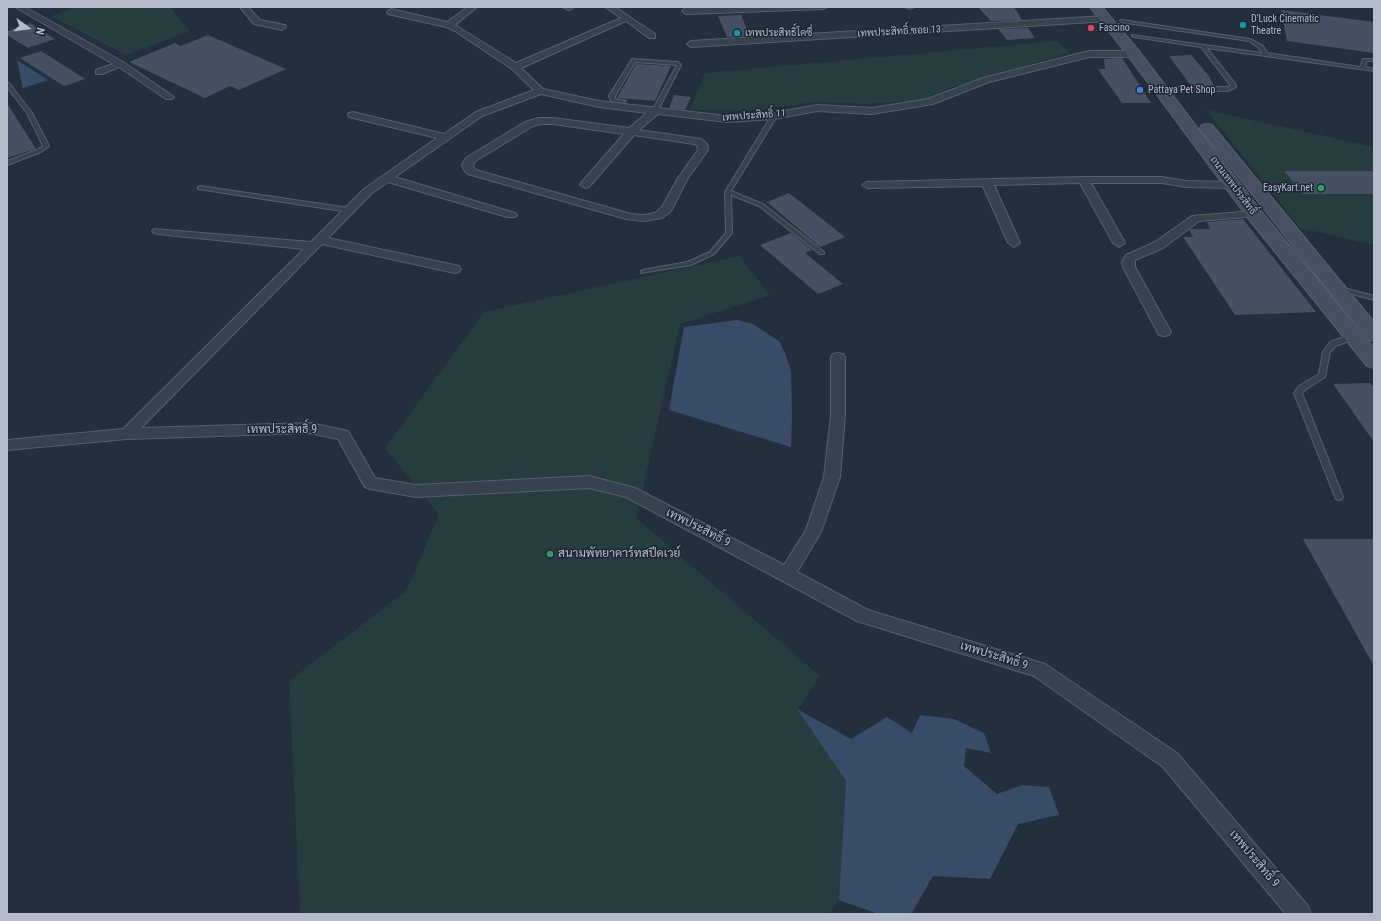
<!DOCTYPE html>
<html>
<head>
<meta charset="utf-8">
<style>
  body { margin:0 }
  #map { position:relative; width:1381px; height:921px; overflow:hidden; background:#242f3e; font-family:"Roboto Condensed",sans-serif }
  canvas { display:block }
  .frame { position:absolute; inset:0; border:8px solid #b4bcc9; pointer-events:none }
  .north { position:absolute; left:8px; top:8px; width:40px; height:40px; -webkit-text-stroke:3px #1d2633; paint-order:stroke; rotate:104deg; font-size:11px; font-weight:700; line-height:16px; text-align:center; color:#b4bcc9 }
  .north::after { content:''; display:block; margin:auto; width:14px; height:18px; background:#b4bcc9; clip-path:polygon(50% 0,100% 100%,50% 72%,0 100%) }
</style>
</head>
<body>
<div id="map">
<canvas width="1381" height="921"></canvas>
<div class="frame"></div>
<div class="north">N</div>
</div>
<script>
const c = document.querySelector('canvas').getContext('2d');
c.lineJoin = 'round';
function paint(path, color) {
  c.fillStyle = color;
  c.fill(path, 'evenodd');
}
function poly(rows) {
  const path = new Path2D();
  for (const r of rows) {
    path.moveTo(r[0], r[1]);
    for (let i = 2; i < r.length; i += 2) path.lineTo(r[i], r[i + 1]);
  }
  return path;
}
function strokePath(path, color, width, dash) {
  c.strokeStyle = color;
  c.lineWidth = width;
  c.lineCap = dash ? 'butt' : 'round';
  c.setLineDash(dash || []);
  c.stroke(path);
}
function drawText(font, color, halo, rows, align = 'center') {
  c.font = font + ' "Roboto Condensed",Sarabun,sans-serif';
  c.lineWidth = 3;
  c.setLineDash([]);
  c.textBaseline = 'middle';
  c.strokeStyle = halo;
  c.fillStyle = color;
  for (const [text, x, y, turn = 0] of rows) {
    c.save();
    c.translate(x, y);
    c.rotate((+turn || 0) * Math.PI / 180);
    c.textAlign = isNaN(turn) ? turn : align;
    if (halo) c.strokeText(text, 0, 0);
    c.fillText(text, 0, 0);
    c.restore();
  }
}
paint(poly([
  [76,7,170,7,190,31,126,55,51,16],
  [1057,41,1069,53,953,87,926,100,869,104,815,102,758,110,690,110,705,73],
  [1206,110,1374,147,1374,245,1300,228],
  [739,256,770,295,680,324,636,518,820,676,798,709,846,781,839,900,829,914,300,914,289,681,407,590,439,514,385,448,484,312]
]), '#263c3f');
paint(poly([
  [17,60,48,80,23,88],
  [737,320,753,324,780,342,786,356,791,371,792,416,791,447,669,410,684,327],
  [797,709,851,739,887,717,912,733,920,715,954,719,984,733,991,753,966,748,964,766,997,794,1022,785,1049,787,1059,815,1018,824,990,879,933,876,911,914,878,914,839,900,846,781]
]), '#394c67');
paint(poly([
  [978,7,1014,7,1022,20,991,21],
  [1281,10,1374,22,1374,53,1287,41],
  [741,15,750,36,727,37,718,16],
  [30,23,55,39,28,48,7,35,7,31],
  [1028,28,1035,38,1007,40,998,29],
  [208,35,286,69,239,90,230,86,205,98,129,62,175,43,181,46],
  [41,51,85,79,64,86,20,58],
  [1191,55,1209,76,1214,86,1191,86,1169,56],
  [1122,58,1151,103,1122,103,1098,69,1105,69,1104,59],
  [636,64,671,66,655,101,617,98],
  [674,95,691,97,685,110,669,108],
  [7,103,36,149,7,158],
  [1284,171,1374,171,1374,194,1303,194],
  [789,193,845,237,820,247,767,202],
  [1243,219,1316,312,1235,315,1183,237,1193,237,1189,230,1190,229,1210,229,1207,222],
  [791,233,812,250,805,253,843,284,818,294,760,245],
  [1370,383,1374,388,1374,442,1333,384],
  [1303,539,1374,539,1374,666]
]), '#455162');
const lane = poly([
  [1122,20,1250,39,1263,46,1267,53,1360,67,1363,59,1374,59,1374,61,1367,61,1365,67,1374,69,1374,71,1207,48,1236,85,1236,87,1228,91,1175,90,1173,89,1173,87,1227,87,1231,86,1201,47,1134,37,1132,36,1132,35,1262,53,1259,48,1249,41,1120,22,1120,21,1122,20],
  [632,59,678,62,681,65,657,112,652,111,677,65,635,62,615,96,615,99,626,101,623,103,611,101,609,96,632,59],
  [7,82,9,83,32,113,49,146,41,152,7,165,7,161,37,150,43,146,27,113,7,87,7,82],
  [772,115,777,116,731,191,763,204,824,252,824,254,820,254,759,206,731,195,732,233,714,254,691,265,641,273,641,271,643,270,687,262,710,252,726,233,725,192,772,115],
  [200,186,349,208,352,210,349,212,198,189,198,187,200,186],
  [1340,287,1374,296,1374,300,1338,290,1338,288,1340,287],
  [1352,334,1356,334,1358,336,1356,338,1336,346,1330,352,1325,377,1305,390,1302,393,1343,497,1342,499,1339,500,1336,499,1335,497,1294,393,1299,386,1319,374,1323,352,1330,342,1352,334]
]);
const street = poly([
  [15,7,25,7,123,62,174,97,172,99,166,99,119,67,102,74,96,74,96,70,113,64,15,7],
  [240,7,248,7,260,20,285,25,286,27,282,30,254,24,240,7],
  [468,7,477,7,455,25,516,63,621,18,605,7,615,7,655,34,655,38,649,38,626,21,521,68,543,89,599,101,727,116,774,113,817,105,872,108,928,99,983,78,1089,51,1134,51,1139,54,1134,57,1089,57,989,82,933,104,872,114,817,111,774,119,727,122,658,114,639,130,701,139,707,144,708,150,688,178,671,211,662,218,644,221,626,219,468,174,464,170,462,165,466,158,525,122,539,118,553,118,629,128,647,113,599,107,541,94,482,116,395,177,515,213,517,215,515,217,507,217,388,182,372,193,328,238,459,266,461,269,459,272,455,273,322,244,141,428,310,423,348,431,375,478,416,485,589,476,635,488,784,565,806,530,824,477,831,415,831,357,833,354,838,353,843,354,845,357,845,415,840,477,821,532,797,572,868,610,1045,664,1177,753,1308,906,1311,914,1286,914,1163,767,1034,676,857,621,626,497,589,488,416,497,370,489,365,487,338,439,310,433,127,439,7,450,7,440,123,429,304,249,158,234,154,233,152,231,154,229,311,242,364,189,437,138,349,117,348,115,349,113,353,112,444,134,476,112,534,90,512,69,455,31,446,27,388,14,387,12,391,9,447,22,468,7],
  [540,124,553,124,624,134,581,183,580,185,585,188,589,187,634,135,694,144,697,145,698,150,678,178,662,207,655,213,644,215,631,214,476,170,473,167,474,162,533,126,540,124],
  [563,7,572,7,573,8,569,10,563,7],
  [737,7,827,7,823,9,686,14,682,11,686,8,737,7],
  [905,7,914,7,910,9,905,7],
  [1106,16,1110,19,1109,21,691,47,687,44,691,41,1106,16],
  [1084,177,1162,177,1186,181,1232,182,1237,185,1232,188,1186,187,1162,183,1091,183,1125,243,1119,247,1113,243,1080,183,994,185,1020,243,1014,247,1008,243,983,186,867,188,862,185,867,182,1084,177],
  [1254,211,1260,214,1258,216,1199,221,1163,248,1135,260,1135,267,1171,332,1169,335,1164,336,1159,335,1123,267,1122,262,1126,255,1155,242,1192,216,1254,211]
]);
const secondary = poly([
  [1090,7,1102,7,1139,51,1260,210,1374,348,1374,368,1367,366,1248,218,1129,57,1090,7],
  [1207,124,1212,125,1374,322,1374,341,1367,339,1202,131,1200,128,1202,125,1207,124]
]);
strokePath(lane, '#565f6c', 2);
strokePath(street, '#565f6c', 2);
strokePath(secondary, '#565f6c', 2);
paint(lane, '#38414e');
paint(street, '#38414e');
paint(secondary, '#465061');
for (const [x, y, r, color] of [
  [1243,25,4,"#0f9aa8"],
  [1091,28,4,"#e0444e"],
  [737,33,4,"#0f9aa8"],
  [1140,90,4,"#3f7fe0"],
  [1321,188,4,"#2e9e5b"],
  [550,554,4,"#2e9e5b"]
]) {
  const dot = new Path2D();
  dot.arc(x, y, r, 0, 2 * Math.PI);
  c.fillStyle = color;
  c.fill(dot);
  strokePath(dot, '#1d2633', 1.5);
}
drawText('10px', '#b4bcc9', '#1d2633', [
  ["D'Luck Cinematic",1251,19],
  ["Theatre",1251,31],
  ["Fascino",1099,28],
  ["เทพประสิทธิ์โคซี่",745,33],
  ["Pattaya Pet Shop",1148,90],
  ["EasyKart.net",1313,188,"right"]
], 'left');
drawText('10px', '#b4bcc9', '#1d2633', [
  ["เทพประสิทธิ์ ซอย 13",899,32,-3],
  ["เทพประสิทธิ์ 11",754,116,-4],
  ["ถนนเทพประสิทธิ์",1233,186,53]
]);
drawText('12px', '#b4bcc9', '#1d2633', [
  ["เทพประสิทธิ์ 9",282,430],
  ["เทพประสิทธิ์ 9",698,528,27],
  ["เทพประสิทธิ์ 9",994,656,17],
  ["เทพประสิทธิ์ 9",1254,859,50]
]);
drawText('12px', '#b4bcc9', '#1d2633', [
  ["สนามพัทยาคาร์ทสปีดเวย์",558,554]
], 'left');
</script>
</body>
</html>
